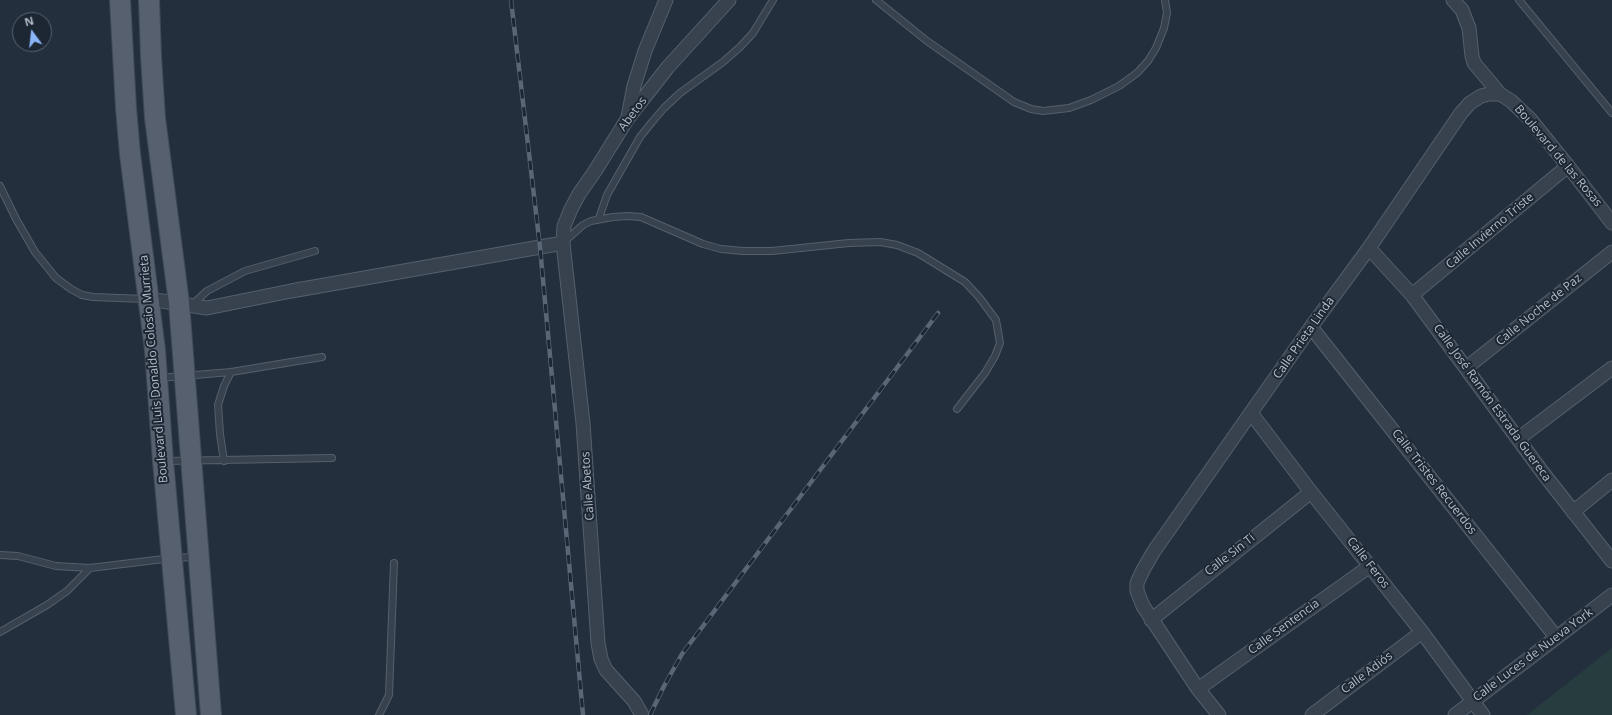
<!DOCTYPE html>
<html>
<head>
<meta charset="utf-8">
<style>
  body { margin:0 }
  #map { position:relative; width:1612px; height:715px; overflow:hidden; background:#242f3e; font-family:"Open Sans",sans-serif }
  canvas { display:block }
  .north { position:absolute; left:12px; top:12px; width:40px; height:40px; box-sizing:border-box; background:#1d2633; border:1px solid #59626f; border-radius:50%; rotate:345deg; font-size:11px; font-weight:700; line-height:16px; text-align:center; color:#b4bcc9 }
  .north::after { content:''; display:block; margin:auto; width:14px; height:18px; background:#8ab4f8; clip-path:polygon(50% 0,100% 100%,50% 72%,0 100%) }
</style>
</head>
<body>
<div id="map">
<canvas width="1612" height="715"></canvas>
<div class="north">N</div>
</div>
<script>
const c = document.querySelector('canvas').getContext('2d');
c.lineJoin = 'round';
function paint(path, color) {
  c.fillStyle = color;
  c.fill(path, 'evenodd');
}
function poly(rows) {
  const path = new Path2D();
  for (const r of rows) {
    path.moveTo(r[0], r[1]);
    for (let i = 2; i < r.length; i += 2) path.lineTo(r[i], r[i + 1]);
  }
  return path;
}
function strokePath(path, color, width, dash) {
  c.strokeStyle = color;
  c.lineWidth = width;
  c.lineCap = dash ? 'butt' : 'round';
  c.setLineDash(dash || []);
  c.stroke(path);
}
function drawText(font, color, halo, rows, align = 'center') {
  c.font = font + ' "Open Sans",sans-serif';
  c.lineWidth = 4;
  c.setLineDash([]);
  c.textBaseline = 'middle';
  c.strokeStyle = halo;
  c.fillStyle = color;
  for (const [text, x, y, turn = 0] of rows) {
    c.save();
    c.translate(x, y);
    c.rotate((+turn || 0) * Math.PI / 180);
    c.textAlign = isNaN(turn) ? turn : align;
    if (halo) c.strokeText(text, 0, 0);
    c.fillText(text, 0, 0);
    c.restore();
  }
}
paint(poly([
  [1612,648,1612,715,1527,715]
]), '#263c3f');
const lane = poly([
  [876,0,927,41,1014,102,1031,109,1043,111,1069,108,1091,100,1119,86,1137,73,1148,61,1156,48,1164,28,1167,13,1165,0],
  [1519,0,1612,113],
  [0,186,16,219,35,252,56,278,71,289,82,295,93,297,145,299],
  [599,218,607,195,640,137,652,122,664,108,680,93,723,62,740,47,753,33,773,0],
  [565,241,583,225,591,221,613,217,628,216,641,217,703,244,721,249,743,251,772,251,849,243,880,242,897,245,918,253,965,282,979,297,996,320,1000,343,995,356,985,373,957,409],
  [192,305,207,291,245,271,315,251],
  [159,378,231,372,322,357],
  [166,461,332,458],
  [224,461,220,434,218,405,224,386,231,372],
  [0,555,18,556,56,566,90,568,172,558,196,557],
  [0,632,47,605,67,591,90,568],
  [379,715,389,695,394,563]
]);
const street = poly([
  [1453,0,1462,10,1469,28,1472,56,1474,63,1500,94,1511,101,1530,119,1568,166,1612,223],
  [628,117,634,86,645,51,666,0],
  [1369,248,1412,295,1543,473,1612,561],
  [1412,295,1568,166],
  [149,299,207,308,291,291,563,243],
  [1311,327,1556,637],
  [1466,368,1612,252],
  [1251,413,1311,492,1422,632,1483,715],
  [1518,439,1612,368],
  [1573,512,1612,480],
  [1151,620,1311,492],
  [1198,689,1370,566],
  [642,715,634,701,606,670,601,659,598,643,583,423,563,243,564,226,571,209,579,194,595,171,628,118,668,67,729,0],
  [1219,715,1198,689,1143,606,1137,591,1137,583,1143,570,1154,551,1311,327,1369,248,1461,113,1470,103,1481,96,1489,94,1500,94],
  [1312,715,1422,632],
  [1455,715,1612,595]
]);
const primary = poly([
  [120,0,126,108,130,154,155,350,163,461,186,715],
  [149,0,151,56,155,118,179,303,211,715]
]);
strokePath(lane, '#565f6c', 8);
strokePath(street, '#565f6c', 15);
strokePath(primary, '#414a57', 22);
strokePath(lane, '#38414e', 6);
strokePath(street, '#38414e', 13);
strokePath(primary, '#56606e', 20);
const rail = poly([
  [511,0,540,247,583,715],
  [650,715,664,686,682,654,938,313]
]);
strokePath(rail, '#5a6575', 4.5);
strokePath(rail, '#1d2633', 3, [9]);
drawText('12px', '#b4bcc9', '#1d2633', [
  ["Abetos",633,114,-54],
  ["Boulevard de las Rosas",1558,156,50],
  ["Calle Invierno Triste",1490,231,-40],
  ["Calle Noche de Paz",1539,310,-39],
  ["Calle Prieta Linda",1304,338,-55],
  ["Boulevard Luis Donaldo Colosio Murrieta",154,369,-95],
  ["Calle José Ramón Estrada Guereca",1492,403,54],
  ["Calle Tristes Recuerdos",1434,482,52],
  ["Calle Abetos",588,486,-94],
  ["Calle Sin Ti",1230,555,-38],
  ["Calle Feros",1368,563,52],
  ["Calle Sentencia",1284,627,-36],
  ["Calle Luces de Nueva York",1533,655,-37],
  ["Calle Adiós",1367,673,-37]
]);
</script>
</body>
</html>
